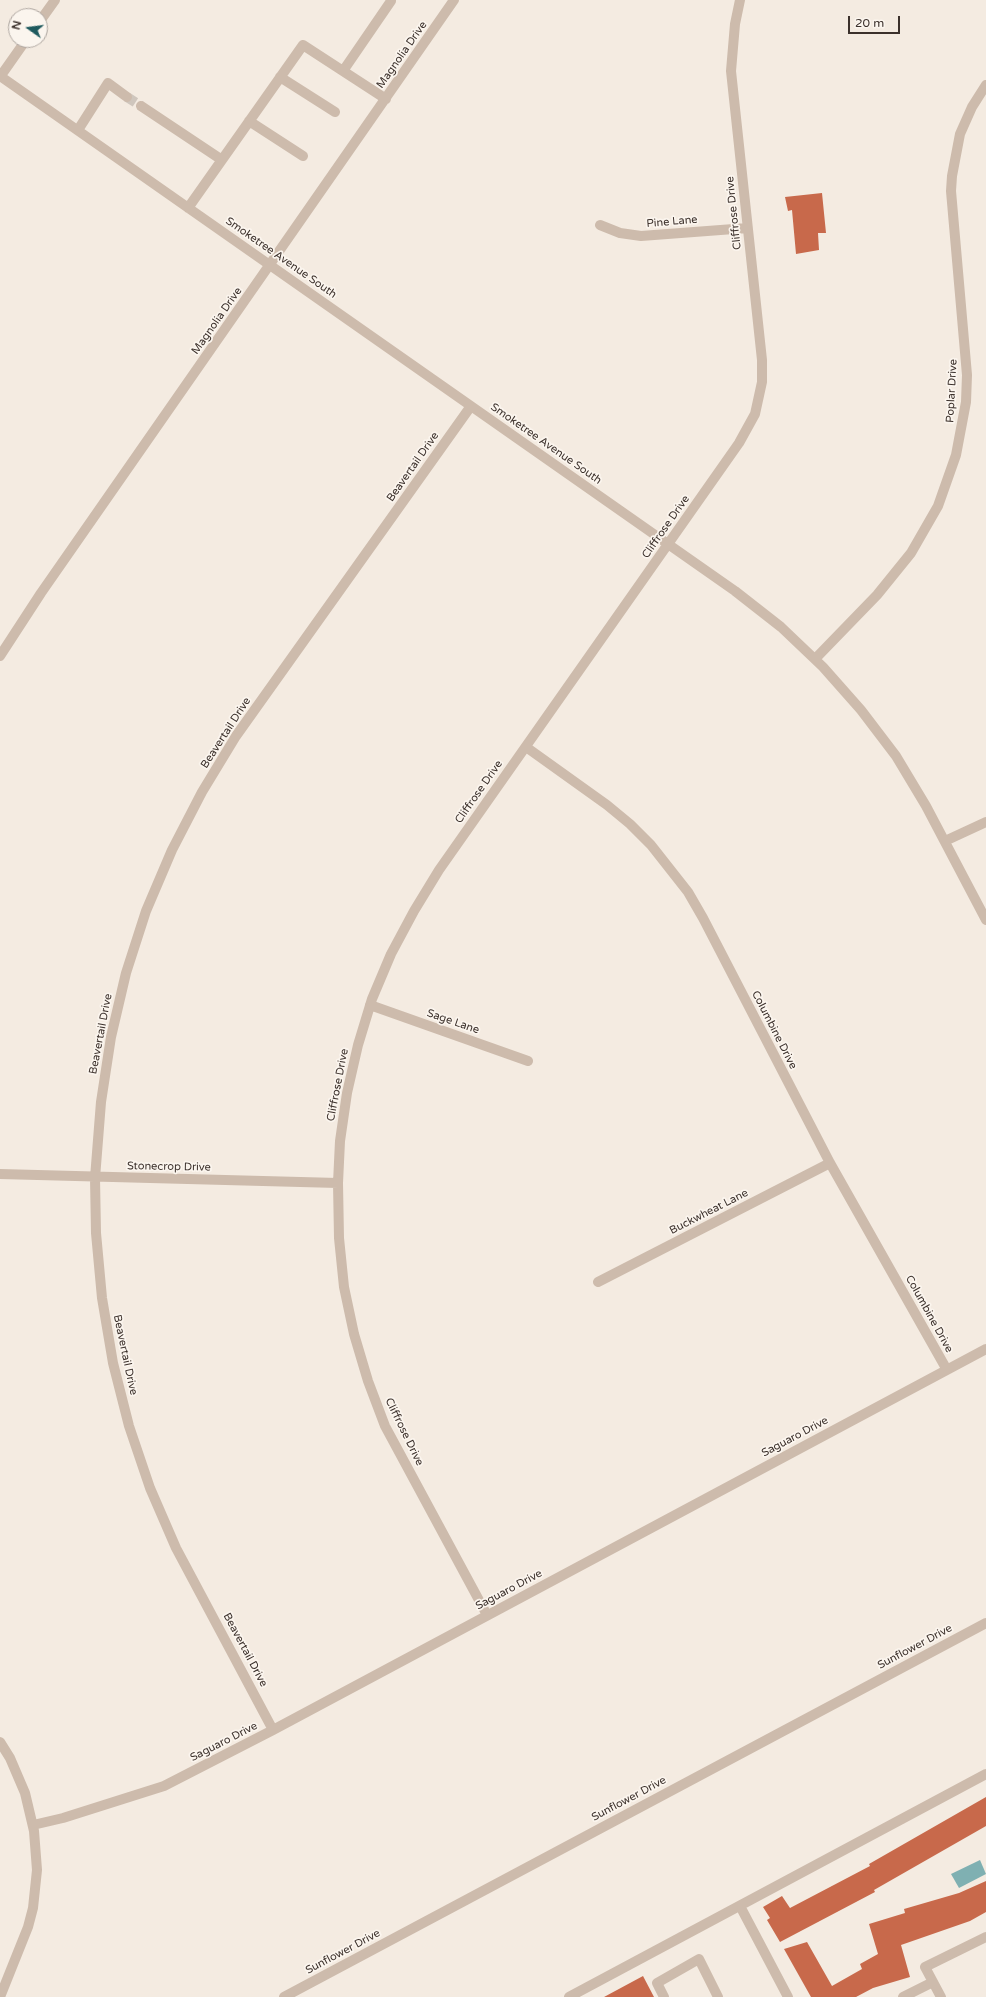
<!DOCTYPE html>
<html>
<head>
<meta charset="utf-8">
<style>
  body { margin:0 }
  #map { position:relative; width:986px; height:1997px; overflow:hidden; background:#f4ebe1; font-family:"Varela Round",sans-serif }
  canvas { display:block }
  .north { position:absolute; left:8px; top:8px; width:40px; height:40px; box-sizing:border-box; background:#fbf5ee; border:1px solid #aea6a0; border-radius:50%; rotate:284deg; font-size:11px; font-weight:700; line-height:16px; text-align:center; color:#3b302b }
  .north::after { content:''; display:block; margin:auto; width:14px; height:18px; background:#1f5a5e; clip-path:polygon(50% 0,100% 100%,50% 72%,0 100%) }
  .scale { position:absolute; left:848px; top:16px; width:52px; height:18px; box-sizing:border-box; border:2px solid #3b302b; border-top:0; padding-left:5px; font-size:12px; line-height:14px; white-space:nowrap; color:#3b302b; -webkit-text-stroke:3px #fbf5ee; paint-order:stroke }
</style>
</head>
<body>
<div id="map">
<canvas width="986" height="1997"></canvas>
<div class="north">N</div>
<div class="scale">20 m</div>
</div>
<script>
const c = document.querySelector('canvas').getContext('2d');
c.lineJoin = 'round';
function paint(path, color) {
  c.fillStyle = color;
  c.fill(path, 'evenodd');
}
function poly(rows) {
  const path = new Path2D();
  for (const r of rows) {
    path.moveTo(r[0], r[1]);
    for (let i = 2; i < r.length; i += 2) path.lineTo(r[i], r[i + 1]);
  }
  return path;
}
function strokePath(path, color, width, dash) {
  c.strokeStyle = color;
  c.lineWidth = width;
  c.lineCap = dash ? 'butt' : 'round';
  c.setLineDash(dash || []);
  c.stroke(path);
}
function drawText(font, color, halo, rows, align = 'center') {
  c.font = font + ' "Varela Round",sans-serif';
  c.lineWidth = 3.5;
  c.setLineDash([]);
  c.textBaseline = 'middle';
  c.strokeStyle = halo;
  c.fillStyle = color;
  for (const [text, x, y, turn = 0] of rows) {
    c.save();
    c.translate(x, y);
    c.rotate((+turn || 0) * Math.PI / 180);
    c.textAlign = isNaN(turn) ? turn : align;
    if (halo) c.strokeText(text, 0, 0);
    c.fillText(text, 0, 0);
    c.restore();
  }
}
paint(poly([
  [980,1860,986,1874,959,1888,951,1874]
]), '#7fb0b2');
paint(poly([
  [822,193,826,233,818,233,819,250,796,254,792,210,788,211,785,197],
  [986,1797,986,1826,874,1890,875,1892,780,1942,767,1920,770,1918,763,1907,782,1896,790,1908,870,1866,869,1864],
  [986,1881,986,1912,970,1921,901,1945,910,1977,873,1988,856,1997,811,1997,784,1949,807,1942,832,1986,862,1969,860,1964,878,1954,869,1924,905,1913,904,1909,959,1893],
  [643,1976,654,1997,604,1997]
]), '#c8694b');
strokePath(poly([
  [127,97,141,106]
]), '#cfc6bd', 10, [10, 5]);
strokePath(poly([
  [40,21,55,0],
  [343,71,391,1],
  [0,76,735,591,781,627,823,667,861,710,896,756,926,806,986,920],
  [0,77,26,40],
  [280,77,335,112],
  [141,106,222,160],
  [249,121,303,156],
  [78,130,108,83,127,97],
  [188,208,303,45,386,99],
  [600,225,620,233,641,236,747,228],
  [0,656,41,593,454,0],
  [815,659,877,595,911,553,938,506,956,455,966,402,967,375,951,191,952,176,960,134,972,107,986,85],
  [526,747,607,805,630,824,651,845,688,892,703,918,830,1163,947,1370],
  [945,841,986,822],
  [370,1005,528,1061],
  [0,1174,338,1183],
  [598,1282,830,1163],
  [487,1615,385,1426,368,1381,354,1334,344,1287,339,1238,338,1183,340,1141,347,1093,358,1045,372,999,391,954,414,911,439,870,739,443,755,414,762,382,762,360,731,71,735,24,740,0],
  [273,1730,176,1548,150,1488,129,1426,113,1363,102,1298,96,1233,95,1178,101,1102,111,1037,126,973,146,911,172,850,202,792,236,736,471,406],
  [0,1742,10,1758,25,1793,34,1831,37,1870,33,1908,28,1927,0,1997],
  [33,1825,63,1818,164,1786,273,1730,986,1349],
  [740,1906,788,1997],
  [284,1997,986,1623],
  [569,1997,986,1774],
  [664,1997,657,1983,699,1959,718,1997],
  [903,1997,933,1982],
  [941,1997,925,1967,986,1937]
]), '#cdbbac', 10);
drawText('11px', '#3b302b', '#fbf5ee', [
  ["Magnolia Drive",402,55,-55],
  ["Cliffrose Drive",734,213,-96],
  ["Pine Lane",672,222,-5],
  ["Smoketree Avenue South",281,258,35],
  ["Magnolia Drive",217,321,-55],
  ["Poplar Drive",952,391,-87],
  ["Smoketree Avenue South",546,444,35],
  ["Beavertail Drive",413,467,-55],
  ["Cliffrose Drive",666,527,-55],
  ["Beavertail Drive",226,733,-57],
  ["Cliffrose Drive",479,792,-55],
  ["Sage Lane",453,1022,19],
  ["Columbine Drive",774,1030,63],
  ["Beavertail Drive",101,1034,-79],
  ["Cliffrose Drive",338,1085,-79],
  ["Stonecrop Drive",169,1167,1],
  ["Buckwheat Lane",709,1212,-27],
  ["Columbine Drive",929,1314,61],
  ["Beavertail Drive",125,1355,78],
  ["Cliffrose Drive",404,1432,64],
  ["Saguaro Drive",795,1437,-28],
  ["Saguaro Drive",509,1590,-28],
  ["Sunflower Drive",915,1647,-28],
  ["Beavertail Drive",245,1650,62],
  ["Saguaro Drive",224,1742,-27],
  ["Sunflower Drive",629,1799,-28],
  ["Sunflower Drive",343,1952,-28]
]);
</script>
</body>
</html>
